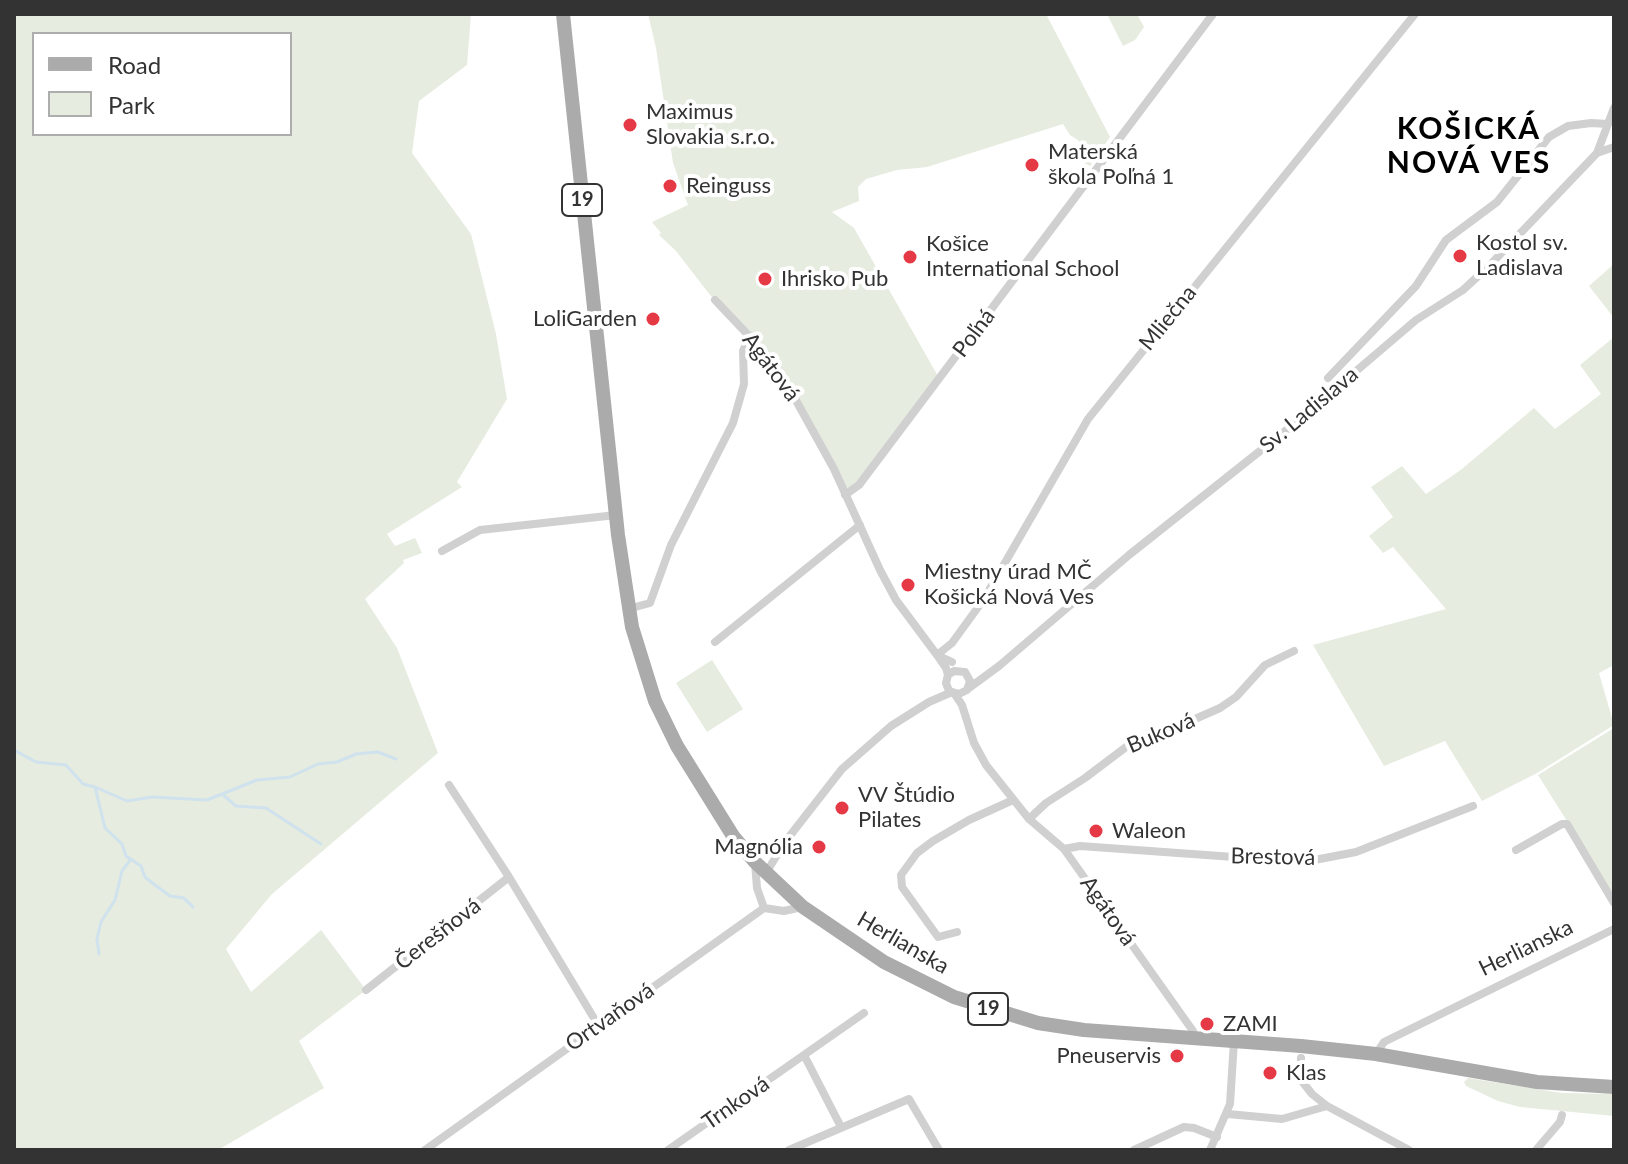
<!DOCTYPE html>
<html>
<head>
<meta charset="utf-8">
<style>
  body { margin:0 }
  #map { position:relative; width:1628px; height:1164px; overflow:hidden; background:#fff; font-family:Lato,sans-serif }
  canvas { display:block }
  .frame { position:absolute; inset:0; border:16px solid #333; pointer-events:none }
  .legend { position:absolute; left:32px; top:32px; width:260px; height:104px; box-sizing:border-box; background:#fff; border:2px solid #adadad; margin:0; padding:10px 14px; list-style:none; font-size:24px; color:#333 }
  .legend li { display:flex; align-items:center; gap:16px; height:40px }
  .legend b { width:40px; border:2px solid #adadad }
</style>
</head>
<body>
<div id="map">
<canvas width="1628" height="1164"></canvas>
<div class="frame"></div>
<ul class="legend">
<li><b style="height:10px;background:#ababab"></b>Road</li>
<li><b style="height:22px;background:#e6ecdf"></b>Park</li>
</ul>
</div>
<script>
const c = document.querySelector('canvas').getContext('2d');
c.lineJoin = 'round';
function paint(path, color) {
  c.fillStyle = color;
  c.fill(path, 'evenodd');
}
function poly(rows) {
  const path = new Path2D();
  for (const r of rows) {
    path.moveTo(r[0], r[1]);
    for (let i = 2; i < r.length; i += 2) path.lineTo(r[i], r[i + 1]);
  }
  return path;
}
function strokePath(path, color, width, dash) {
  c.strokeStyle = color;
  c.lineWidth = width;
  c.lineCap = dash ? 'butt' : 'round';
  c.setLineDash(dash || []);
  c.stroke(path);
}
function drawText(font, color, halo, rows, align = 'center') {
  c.font = font + ' Lato,sans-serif';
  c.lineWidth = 8;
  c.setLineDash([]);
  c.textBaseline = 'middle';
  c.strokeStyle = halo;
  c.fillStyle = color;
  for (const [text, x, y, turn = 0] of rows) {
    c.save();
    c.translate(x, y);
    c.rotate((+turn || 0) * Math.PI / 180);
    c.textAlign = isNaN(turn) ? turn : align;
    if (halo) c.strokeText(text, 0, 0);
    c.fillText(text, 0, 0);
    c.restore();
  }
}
paint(poly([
  [14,14,471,14,467,65,419,101,412,153,471,234,496,334,507,399,457,482,462,487,387,534,395,546,415,538,422,553,403,560,404,563,365,599,397,648,438,753,272,894,226,949,251,992,321,930,366,990,299,1041,324,1088,218,1150,14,1150],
  [34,34,290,34,290,134,34,134],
  [648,14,1046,14,1110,137,1090,166,1080,161,1083,150,1078,140,1070,135,1063,124,927,167,897,170,866,179,858,187,859,201,832,212,854,228,939,378,859,485,845,495,798,403,750,336,710,295,676,251,659,235,661,233,652,222,688,205,673,163,656,48],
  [1107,14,1137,14,1144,27,1135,40,1123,46],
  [1614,264,1614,318,1589,286],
  [1614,337,1614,665,1599,673,1614,725,1537,773,1482,801,1445,741,1384,766,1313,645,1446,609,1393,547,1383,553,1369,536,1393,517,1371,487,1402,466,1426,494,1462,469,1534,408,1555,429,1601,394,1580,365],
  [712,660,743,709,707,732,676,683],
  [1614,728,1614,896,1538,775],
  [1468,1078,1562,1093,1614,1094,1614,1116,1520,1107,1498,1101,1466,1086,1464,1082]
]), '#e6ecdf');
strokePath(poly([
  [14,750,36,762,66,765,83,784,95,787,105,828,122,844,126,856,141,866,145,877,155,885,170,896,184,898,193,907],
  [95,787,127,801,152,797,207,800,257,780,290,777,318,764,337,762,356,754,378,752,396,759],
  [222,794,236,806,266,808,321,844],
  [99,954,97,939,101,922,115,900,122,871,131,859]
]), '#cfe2ee', 3);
strokePath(poly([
  [1597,153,1614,147],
  [715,300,768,356,783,377,834,469,880,570,896,600,937,655,952,662],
  [1328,378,1416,286,1446,240,1497,202,1549,137,1568,126,1591,123,1608,124],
  [845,495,859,485,1213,14],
  [442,551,480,530,616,515],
  [628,609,650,603,671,545,733,423,744,384,743,351,750,336],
  [715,642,860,525],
  [948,675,954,671,965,672,970,681,967,690,959,694,949,691,946,683,948,675,946,668,937,655,952,643,984,599,1088,419,1415,14],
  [969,688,999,666,1129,555,1294,424,1416,320,1463,290,1489,266,1597,153,1614,108],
  [954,693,962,705,974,743,986,765,1029,819,1064,849,1193,1031],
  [449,785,509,877,598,1025],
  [1029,819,1046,803,1085,778,1134,741,1170,730,1220,708,1236,697,1265,665,1294,651],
  [1064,849,1080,846,1304,862,1356,852,1473,806],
  [1516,850,1562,824,1567,824,1614,903],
  [755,863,757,888,764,908],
  [766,873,785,842,842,769,891,726,929,702,952,692],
  [957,932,938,937,902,887,901,875,917,853,933,841,969,820,1013,800],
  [366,990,509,877],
  [1376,1054,1384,1042,1614,929],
  [804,1055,841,1127],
  [1301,1058,1301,1080,1312,1094,1327,1106,1409,1150],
  [1228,1114,1282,1119,1327,1106],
  [425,1150,764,908,784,911,802,907],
  [668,1150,864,1013],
  [789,1150,909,1099,939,1150],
  [1134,1150,1184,1127,1194,1128,1217,1137],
  [1210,1150,1230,1104,1234,1041],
  [1536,1150,1560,1122,1562,1115]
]), '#d0d0d0', 8);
strokePath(poly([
  [563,14,618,535,632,627,655,701,677,746,733,836,755,862,803,907,884,962,954,997,1038,1023,1084,1030,1301,1046,1376,1054,1537,1082,1614,1087]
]), '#ababab', 14);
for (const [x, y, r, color] of [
  [630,125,8,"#e63946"],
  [1032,165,8,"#e63946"],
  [670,186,8,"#e63946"],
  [1460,256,8,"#e63946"],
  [910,257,8,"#e63946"],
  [765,279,8,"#e63946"],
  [653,319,8,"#e63946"],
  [908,585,8,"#e63946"],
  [842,808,8,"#e63946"],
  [1096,831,8,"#e63946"],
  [819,847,8,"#e63946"],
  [1207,1024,8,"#e63946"],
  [1177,1056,8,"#e63946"],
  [1270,1073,8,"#e63946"]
]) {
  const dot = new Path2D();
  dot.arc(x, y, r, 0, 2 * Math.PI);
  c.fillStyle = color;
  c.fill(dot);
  strokePath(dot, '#fff', 3);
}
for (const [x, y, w] of [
  [582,200,40],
  [988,1009,40]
]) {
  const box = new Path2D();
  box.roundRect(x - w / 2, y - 16, w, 32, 6);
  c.fillStyle = '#fff';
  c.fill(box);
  strokePath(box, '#333', 2);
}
drawText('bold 20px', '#333', null, [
  ["19",582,200],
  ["19",988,1009]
]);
drawText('22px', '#333', '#fff', [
  ["Maximus",646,112],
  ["Slovakia s.r.o.",646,137],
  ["Materská",1048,152],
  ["škola Poľná 1",1048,177],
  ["Reinguss",686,186],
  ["Kostol sv.",1476,243],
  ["Ladislava",1476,268],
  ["Košice",926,244],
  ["International School",926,269],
  ["Ihrisko Pub",781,279],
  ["LoliGarden",637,319,"right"],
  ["Miestny úrad MČ",924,572],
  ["Košická Nová Ves",924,597],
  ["VV Štúdio",858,795],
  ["Pilates",858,820],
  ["Waleon",1112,831],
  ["Magnólia",803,847,"right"],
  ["ZAMI",1223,1024],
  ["Pneuservis",1161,1056,"right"],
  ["Klas",1286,1073]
], 'left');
drawText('22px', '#333', '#fff', [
  ["Mliečna",1168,318,-51],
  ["Poľná",974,333,-53],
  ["Agátová",771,367,53],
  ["Sv. Ladislava",1309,410,-40],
  ["Buková",1161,733,-23],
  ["Brestová",1273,857,1],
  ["Agátová",1108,911,55],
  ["Čerešňová",438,934,-38],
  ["Herlianska",903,943,30],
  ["Herlianska",1526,948,-26],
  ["Ortvaňová",610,1017,-35],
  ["Trnková",736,1103,-35]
]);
c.letterSpacing = '2px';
drawText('bold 30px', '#000', '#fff', [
  ["KOŠICKÁ",1469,129],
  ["NOVÁ VES",1469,163]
]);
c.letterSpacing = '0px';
</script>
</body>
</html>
